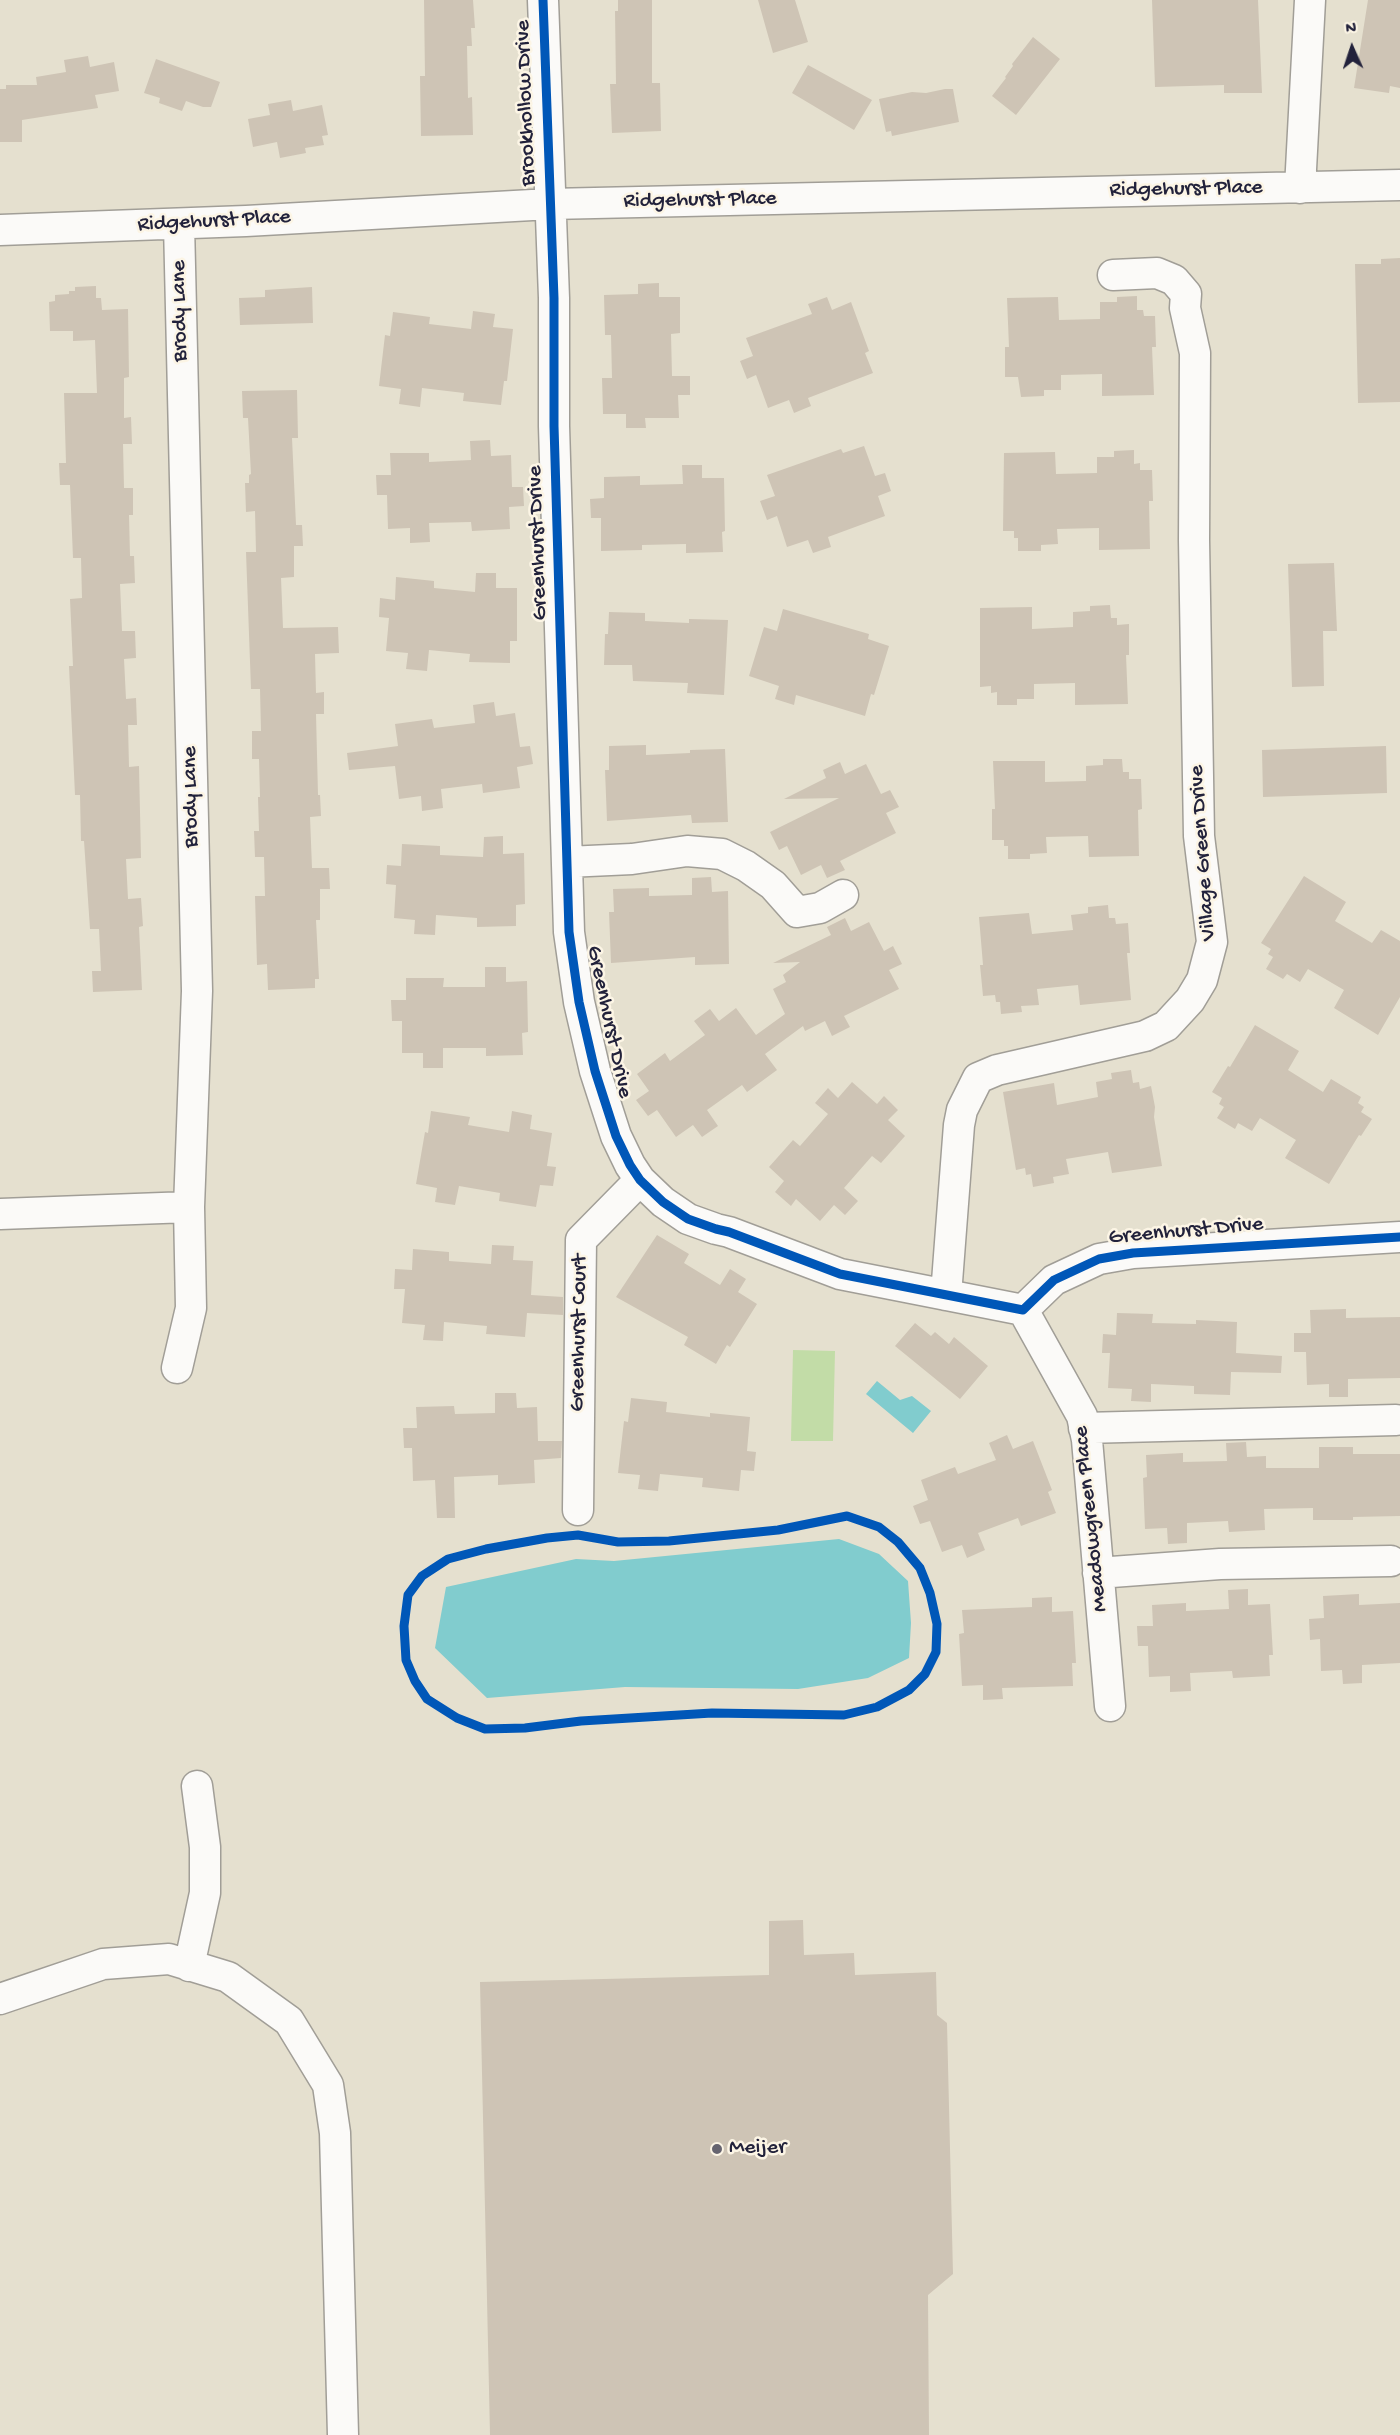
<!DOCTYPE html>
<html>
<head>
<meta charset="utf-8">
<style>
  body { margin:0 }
  #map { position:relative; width:1400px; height:2435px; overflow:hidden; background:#e5e0cf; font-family:"Gochi Hand",sans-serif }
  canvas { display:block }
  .north { position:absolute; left:1322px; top:18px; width:60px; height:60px; -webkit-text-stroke:4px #fcf5e5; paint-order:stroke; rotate:357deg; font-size:16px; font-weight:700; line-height:24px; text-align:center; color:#22223b }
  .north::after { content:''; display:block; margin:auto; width:21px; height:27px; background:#22223b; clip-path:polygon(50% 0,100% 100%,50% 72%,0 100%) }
</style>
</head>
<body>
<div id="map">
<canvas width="1400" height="2435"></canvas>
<div class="north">N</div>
</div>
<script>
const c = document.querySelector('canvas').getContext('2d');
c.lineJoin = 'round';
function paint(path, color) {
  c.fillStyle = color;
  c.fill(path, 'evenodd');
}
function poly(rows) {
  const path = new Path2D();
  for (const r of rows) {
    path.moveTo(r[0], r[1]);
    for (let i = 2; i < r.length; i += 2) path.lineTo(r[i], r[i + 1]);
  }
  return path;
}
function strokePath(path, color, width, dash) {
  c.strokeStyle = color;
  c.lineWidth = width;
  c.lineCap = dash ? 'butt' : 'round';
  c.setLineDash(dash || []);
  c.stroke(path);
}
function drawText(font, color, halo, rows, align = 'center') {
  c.font = font + ' "Gochi Hand",sans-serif';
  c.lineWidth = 5;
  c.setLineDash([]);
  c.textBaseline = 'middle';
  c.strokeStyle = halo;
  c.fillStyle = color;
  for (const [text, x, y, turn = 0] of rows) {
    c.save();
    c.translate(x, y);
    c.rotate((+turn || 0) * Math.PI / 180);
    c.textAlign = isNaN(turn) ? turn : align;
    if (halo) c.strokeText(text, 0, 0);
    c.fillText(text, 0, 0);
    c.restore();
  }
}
paint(poly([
  [793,1350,835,1351,833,1441,791,1441]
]), '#c2dca7');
paint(poly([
  [877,1381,900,1400,912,1396,931,1411,913,1433,866,1394],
  [839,1539,879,1554,908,1581,911,1623,909,1658,868,1678,798,1689,625,1687,487,1698,435,1648,446,1587,576,1559,614,1561]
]), '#81ccce');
paint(poly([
  [424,0,473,0,475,28,471,28,472,46,467,46,468,98,472,97,473,135,421,136,420,76,425,76],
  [618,0,652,0,652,83,660,83,661,131,612,133,610,84,616,84,615,11,618,11],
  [758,0,795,0,808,42,773,53],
  [1152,0,1258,0,1262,93,1224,93,1224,85,1155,87],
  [1368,0,1400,0,1400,88,1390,86,1389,93,1354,88],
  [1033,37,1060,59,1016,115,992,96,1006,78,1005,77,1013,66,1012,64],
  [88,56,90,67,114,62,119,91,95,95,98,108,22,120,22,142,0,142,0,89,6,89,6,85,37,85,36,77,66,72,64,60],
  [156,59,220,82,211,107,203,107,186,101,182,111,159,103,160,98,144,93],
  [808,65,872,100,854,130,792,93],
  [945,89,953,89,959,122,892,136,891,131,886,132,879,99,912,92,926,93],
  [291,100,293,111,322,105,328,135,322,136,324,145,305,148,306,153,280,158,277,142,253,147,248,119,270,115,268,104],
  [1400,258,1400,402,1358,403,1355,264,1381,264,1381,259],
  [659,283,659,297,680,297,680,333,671,334,672,376,690,376,690,395,678,395,679,418,645,418,646,428,626,428,626,414,603,414,602,378,612,378,611,335,605,335,604,295,638,294,638,284],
  [96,286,96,298,101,298,102,310,128,309,129,377,124,378,124,418,131,417,132,444,123,444,124,488,133,488,133,515,129,515,130,556,134,556,135,583,120,584,122,631,135,631,136,658,124,659,126,699,136,698,137,725,128,725,129,767,139,766,141,858,126,859,128,899,141,898,143,926,139,927,142,990,93,992,92,971,101,971,99,929,90,929,84,841,81,841,80,795,75,795,69,666,73,666,70,599,82,598,81,558,73,558,70,485,60,485,59,463,66,463,64,393,97,393,95,340,73,341,73,331,50,331,49,302,55,301,55,295,69,294,69,291,75,291,75,287],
  [312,287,313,323,240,325,239,298,265,297,265,290],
  [1137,296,1137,310,1143,310,1144,316,1155,316,1156,347,1152,347,1154,395,1102,396,1102,374,1061,375,1061,390,1044,390,1044,396,1021,397,1018,377,1005,377,1005,347,1009,347,1007,298,1058,297,1059,320,1100,319,1100,302,1117,302,1117,297],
  [827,297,832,310,851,302,869,351,865,353,873,373,808,398,811,406,794,413,789,400,768,408,756,375,747,379,740,361,753,356,746,338,812,314,808,304],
  [473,311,495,314,493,327,513,329,507,381,504,381,501,405,463,401,464,393,422,388,420,407,399,404,401,389,379,386,385,335,390,336,393,312,430,317,429,324,471,329],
  [297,390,298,438,292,438,296,525,302,525,303,546,294,546,294,577,281,578,283,628,338,627,339,653,315,654,316,693,324,692,324,714,316,714,318,795,320,795,321,816,310,817,312,868,329,868,330,889,320,889,320,920,316,920,319,979,315,979,315,988,268,990,267,964,257,965,255,896,265,896,264,857,255,857,254,831,259,831,258,797,260,797,259,759,252,759,252,731,261,731,260,689,251,689,246,552,256,552,255,511,246,512,245,483,249,483,249,475,251,474,248,418,243,418,242,391],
  [490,440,491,456,511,455,512,487,523,487,524,506,509,507,510,529,472,531,471,522,429,523,430,542,410,543,410,528,388,529,387,495,377,495,376,475,391,475,390,453,429,453,429,462,471,460,470,441],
  [864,446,875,476,885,473,891,491,878,496,885,516,828,537,831,547,813,553,808,540,787,547,777,516,767,520,760,501,775,496,767,475,841,449,843,453],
  [1134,450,1134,464,1140,463,1140,470,1152,470,1153,501,1149,501,1150,549,1099,550,1099,528,1057,529,1058,544,1041,545,1041,551,1018,551,1018,538,1014,538,1014,531,1003,531,1004,453,1055,452,1056,474,1097,473,1097,457,1114,457,1114,451],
  [682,465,702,465,702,478,724,478,725,531,722,532,723,552,686,553,686,544,642,545,642,550,601,551,601,518,591,518,590,499,604,498,604,477,640,476,640,485,683,484],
  [1334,563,1337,631,1323,631,1324,686,1292,687,1288,564],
  [476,573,496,573,496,588,517,588,517,641,510,641,510,663,469,662,470,654,429,650,427,671,406,669,408,653,386,651,389,618,379,617,380,598,395,600,396,577,434,581,434,588,475,592],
  [1110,605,1111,618,1117,618,1117,625,1129,624,1129,655,1126,655,1128,704,1075,705,1075,683,1034,684,1034,699,1017,699,1017,705,997,705,997,692,991,693,991,686,980,687,980,608,1032,607,1032,629,1073,627,1073,612,1090,611,1090,606],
  [783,609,869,634,868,639,889,646,874,695,871,694,865,716,796,695,794,705,775,699,779,686,749,676,764,627,777,631],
  [609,612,645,613,645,621,689,623,689,619,728,620,724,695,687,693,688,683,633,681,632,665,604,665,605,634,608,634],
  [494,702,496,716,515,713,520,747,530,746,533,764,517,767,520,788,483,793,482,784,441,789,443,808,422,811,421,796,399,799,395,766,349,770,347,753,398,746,395,724,432,719,434,728,475,723,473,705],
  [646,745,646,755,690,753,690,750,725,749,728,822,692,823,691,815,607,821,605,770,609,770,609,746],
  [1386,746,1387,793,1263,797,1262,750],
  [1103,759,1122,759,1123,772,1129,772,1129,779,1141,779,1142,809,1138,810,1139,856,1089,857,1088,836,1046,837,1047,853,1030,854,1030,859,1008,859,1008,846,1004,846,1004,840,992,840,992,809,995,809,993,761,1045,761,1045,782,1086,781,1086,766,1103,765],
  [840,762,845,774,866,764,881,794,890,790,899,807,886,813,896,833,840,861,845,870,827,878,821,865,801,875,787,846,779,850,770,832,839,798,784,799,826,778,823,770],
  [503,836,503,854,524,853,525,904,516,905,516,926,477,927,477,918,436,915,435,935,414,934,415,920,394,918,396,885,386,884,387,865,401,866,402,844,440,846,440,855,483,857,484,837],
  [1304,876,1346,902,1335,921,1372,943,1381,930,1400,941,1400,997,1378,1035,1334,1008,1344,990,1308,969,1300,982,1287,974,1283,979,1266,969,1273,957,1268,954,1271,949,1261,943],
  [711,877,712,892,728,891,729,964,695,965,695,957,611,963,609,912,614,912,613,889,649,888,649,896,692,895,692,878],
  [1108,905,1109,918,1115,918,1116,924,1128,923,1130,953,1127,953,1131,1000,1080,1005,1078,985,1037,989,1039,1005,1021,1006,1022,1012,1001,1014,1000,1002,996,1002,995,995,983,996,980,965,983,965,979,917,1029,913,1032,934,1073,930,1071,915,1088,913,1088,907],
  [845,918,851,931,869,922,884,951,893,946,902,964,889,970,899,989,844,1016,850,1027,832,1036,825,1021,805,1031,803,1026,765,1054,777,1070,747,1092,742,1085,707,1110,718,1126,702,1137,693,1125,676,1137,657,1110,648,1116,636,1100,649,1091,637,1074,665,1053,670,1061,705,1035,694,1021,710,1009,719,1021,736,1008,756,1035,785,1014,773,989,786,982,783,975,800,962,773,963,831,935,827,927],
  [485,967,506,967,506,982,527,981,528,1032,522,1033,523,1055,486,1056,486,1048,443,1048,443,1068,423,1068,423,1053,402,1053,402,1021,392,1021,391,1000,406,1000,406,978,444,978,443,987,485,987],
  [1255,1025,1299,1051,1288,1070,1323,1092,1331,1079,1361,1097,1358,1103,1364,1107,1361,1112,1372,1119,1361,1136,1359,1135,1329,1184,1285,1158,1296,1140,1260,1118,1252,1131,1238,1123,1235,1129,1217,1118,1224,1107,1219,1104,1222,1098,1212,1092,1228,1066,1230,1067],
  [1131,1070,1133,1083,1139,1082,1140,1089,1151,1086,1155,1107,1154,1117,1162,1166,1112,1173,1108,1152,1066,1159,1069,1174,1053,1177,1054,1183,1033,1187,1031,1174,1026,1175,1025,1168,1016,1170,1003,1092,1054,1083,1057,1105,1098,1097,1096,1082,1112,1079,1111,1073],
  [852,1082,877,1104,884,1096,898,1110,888,1120,905,1136,881,1163,872,1156,844,1188,858,1201,845,1215,834,1205,820,1221,796,1199,791,1206,775,1192,784,1181,769,1167,793,1140,800,1146,828,1114,815,1103,828,1088,838,1098],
  [431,1111,470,1117,468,1125,509,1132,512,1111,532,1115,530,1129,552,1133,547,1166,556,1167,553,1186,540,1185,536,1207,499,1201,500,1193,459,1186,455,1205,435,1202,437,1188,416,1184,425,1132,428,1133],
  [657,1235,689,1254,684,1263,720,1285,730,1269,746,1279,738,1292,757,1304,730,1347,727,1345,716,1364,684,1345,688,1337,616,1297],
  [492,1245,514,1246,513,1260,533,1261,531,1295,563,1297,563,1315,527,1313,525,1337,486,1334,487,1326,444,1322,443,1341,423,1340,425,1325,402,1323,405,1289,394,1289,395,1269,412,1270,413,1249,449,1252,449,1261,491,1264],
  [1346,1309,1346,1318,1400,1317,1400,1378,1348,1379,1348,1397,1329,1397,1329,1384,1307,1385,1306,1352,1294,1352,1294,1333,1311,1333,1310,1310],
  [1117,1313,1153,1314,1152,1323,1196,1324,1196,1320,1237,1322,1236,1353,1282,1356,1281,1373,1231,1372,1230,1395,1194,1394,1194,1386,1151,1384,1151,1402,1131,1401,1132,1389,1108,1388,1110,1353,1102,1353,1103,1334,1116,1335],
  [915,1323,931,1336,935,1332,949,1344,954,1337,988,1366,960,1399,895,1346],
  [495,1393,516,1393,517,1408,537,1407,538,1441,562,1441,561,1458,534,1460,535,1483,498,1485,498,1475,454,1477,455,1518,437,1518,435,1480,413,1481,412,1448,404,1448,403,1428,417,1428,416,1407,454,1406,455,1414,495,1413],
  [631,1398,667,1402,666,1412,710,1417,710,1413,750,1417,747,1451,756,1452,754,1471,741,1470,739,1491,702,1487,703,1478,660,1474,658,1491,638,1489,640,1475,618,1473,624,1421,628,1422],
  [1007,1435,1013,1449,1033,1441,1052,1490,1048,1492,1056,1513,1021,1526,1018,1518,978,1533,985,1550,967,1558,962,1545,942,1552,930,1521,920,1524,913,1506,928,1500,921,1480,955,1467,958,1474,996,1460,989,1443],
  [1246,1442,1247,1457,1266,1456,1266,1468,1319,1468,1319,1447,1353,1447,1353,1454,1400,1454,1400,1516,1353,1517,1353,1520,1313,1520,1313,1508,1264,1509,1265,1530,1229,1532,1228,1521,1187,1523,1187,1543,1168,1544,1167,1528,1145,1529,1143,1478,1147,1477,1146,1455,1183,1453,1183,1462,1227,1461,1226,1443],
  [1248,1589,1248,1605,1270,1604,1273,1655,1269,1655,1270,1676,1233,1678,1232,1671,1190,1673,1191,1691,1170,1692,1170,1676,1149,1677,1148,1646,1138,1646,1137,1626,1153,1626,1152,1605,1186,1603,1186,1611,1229,1609,1228,1590],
  [1359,1594,1359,1605,1400,1603,1400,1663,1362,1665,1362,1683,1343,1684,1342,1670,1321,1671,1320,1639,1310,1640,1309,1619,1324,1618,1323,1596],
  [1052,1597,1052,1612,1073,1611,1076,1663,1072,1663,1073,1686,1002,1688,1003,1699,983,1700,983,1685,962,1686,959,1634,964,1633,962,1610,1032,1607,1032,1598],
  [803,1920,804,1955,854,1953,855,1975,936,1972,937,2015,947,2023,953,2274,928,2295,929,2435,490,2435,480,1982,769,1975,769,1921]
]), '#cec4b5');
const street = poly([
  [543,0,554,298,554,426,569,932,579,1002,595,1071,616,1136,630,1165,640,1180,663,1202,688,1219,716,1229,729,1232,840,1274,1023,1310,1054,1280,1099,1259,1133,1253,1400,1237],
  [1300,188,1310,0],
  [0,230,246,221,550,204,1400,185],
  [567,862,632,859,687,851,722,854,746,866,773,885,797,912,820,908,843,895],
  [0,1214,189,1207],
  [946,1295,959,1125,962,1110,978,1078,997,1070,1145,1036,1166,1026,1190,1000,1202,980,1212,942,1199,836,1194,540,1195,353,1185,308,1186,294,1174,280,1157,273,1113,275],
  [1023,1310,1082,1416,1087,1440,1110,1706],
  [177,1368,191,1308,189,1207,197,991,179,224],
  [1084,1428,1396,1420],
  [578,1510,581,1240,640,1180],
  [1098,1573,1220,1564,1391,1561],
  [189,1966,205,1893,205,1847,197,1786],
  [0,1999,103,1964,169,1959,228,1977,289,2021,328,2085,335,2133,343,2435]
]);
strokePath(street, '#a19e97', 33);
strokePath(street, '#fbfaf8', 30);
strokePath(poly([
  [543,0,554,298,554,426,569,932,579,1002,595,1071,616,1136,630,1165,640,1180,663,1202,688,1219,716,1229,729,1232,840,1274,1023,1310,1054,1280,1099,1259,1133,1253,1400,1237],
  [847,1516,879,1527,898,1542,920,1568,930,1593,937,1624,936,1652,925,1674,909,1690,877,1707,844,1715,712,1713,581,1721,525,1728,485,1729,457,1718,427,1699,415,1681,406,1660,404,1626,408,1595,422,1576,448,1559,486,1549,547,1538,578,1535,618,1542,669,1541,778,1530,847,1516]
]), '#0057b8', 9);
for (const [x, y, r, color] of [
  [717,2149,6,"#66646f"]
]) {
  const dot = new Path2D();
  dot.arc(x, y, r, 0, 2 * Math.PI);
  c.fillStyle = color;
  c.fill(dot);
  strokePath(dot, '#fcf5e5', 2);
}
drawText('22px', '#22223b', '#fcf5e5', [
  ["Brookhollow Drive",527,103,-92],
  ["Ridgehurst Place",1186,190,-1],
  ["Ridgehurst Place",700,201,-1],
  ["Ridgehurst Place",214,222,-3],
  ["Brody Lane",181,311,-91],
  ["Greenhurst Drive",539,543,-92],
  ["Brody Lane",192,797,-91],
  ["Village Green Drive",1204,853,-94],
  ["Greenhurst Drive",608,1022,78],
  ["Greenhurst Drive",1186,1232,-5],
  ["Greenhurst Court",580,1333,-89],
  ["Meadowgreen Place",1092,1519,-96]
]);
drawText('22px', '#22223b', '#fcf5e5', [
  ["Meijer",729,2149]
], 'left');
</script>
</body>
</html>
